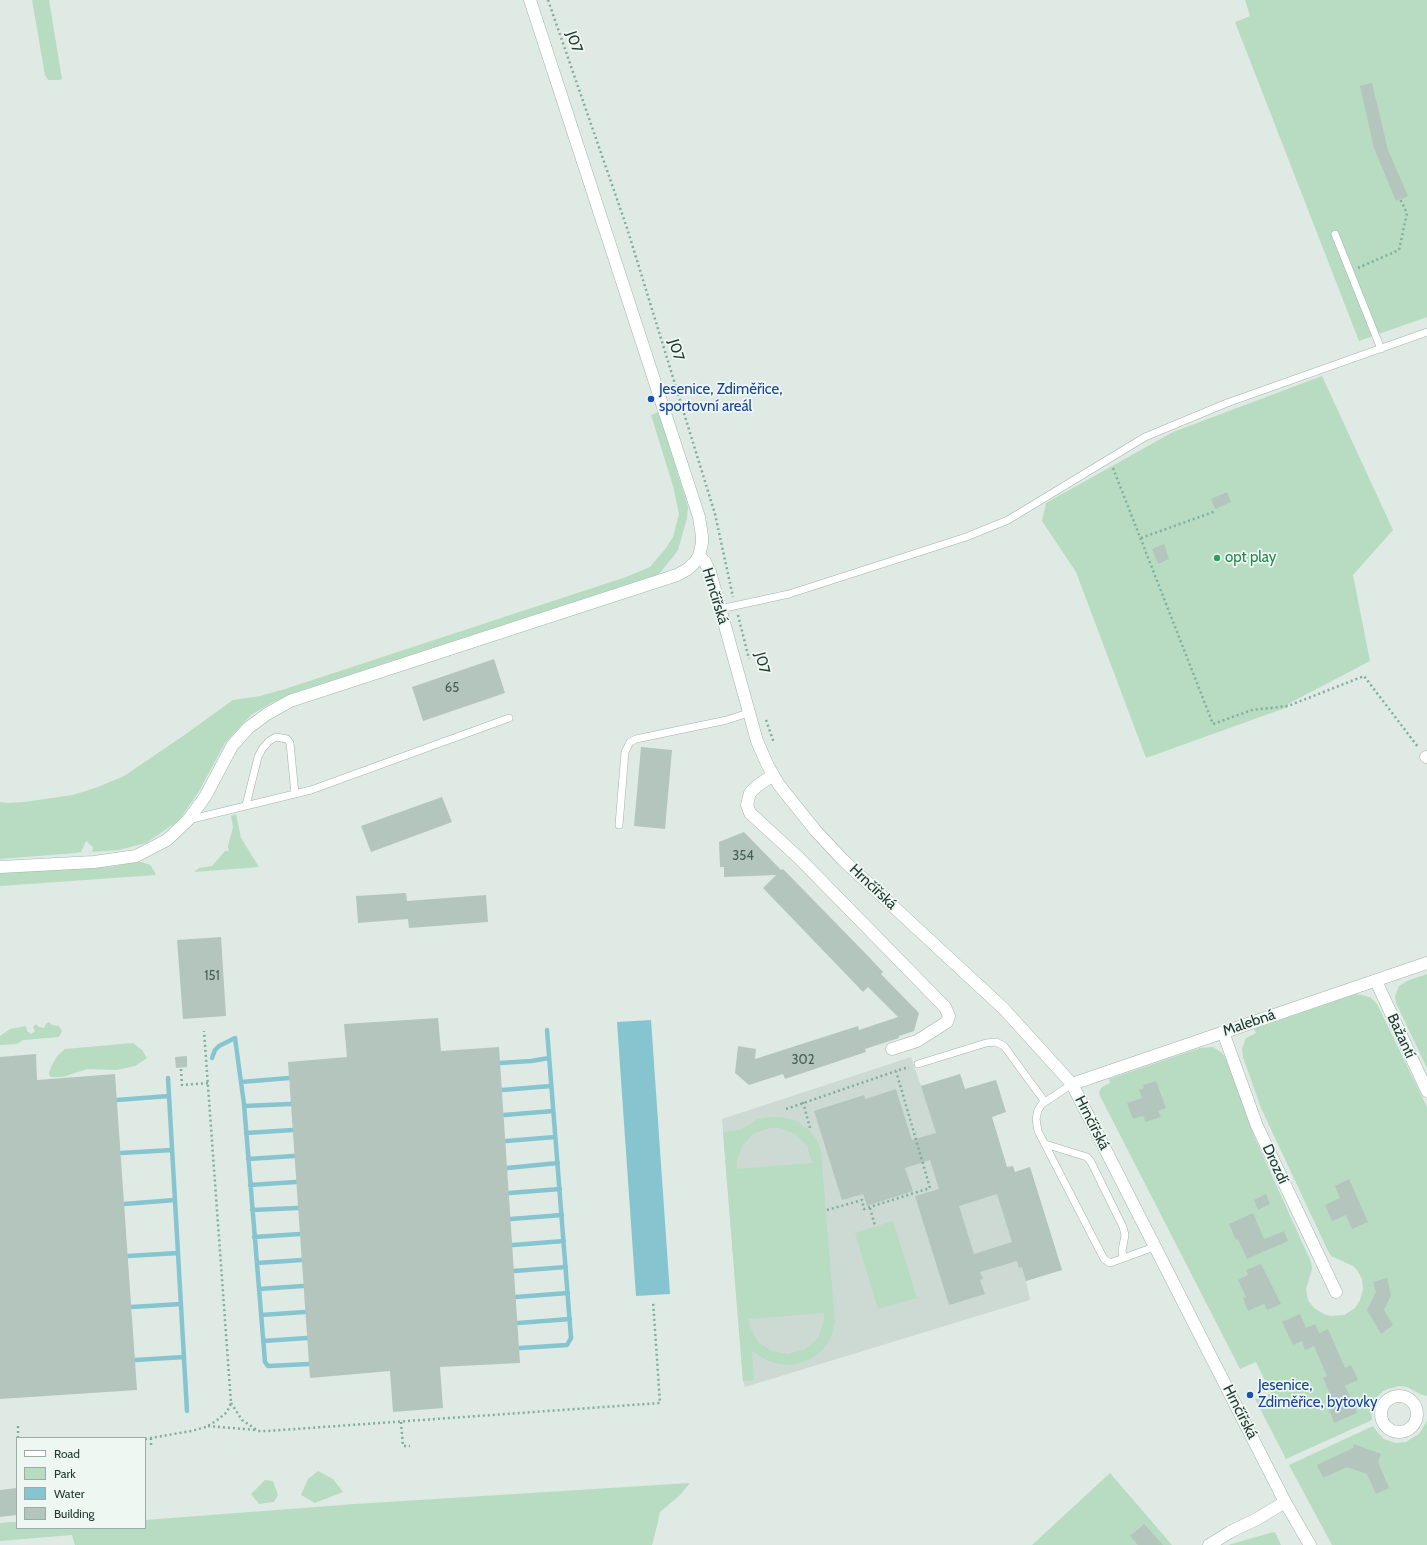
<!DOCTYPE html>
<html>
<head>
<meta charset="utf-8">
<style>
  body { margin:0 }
  #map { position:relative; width:1427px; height:1545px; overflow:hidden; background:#dfeae5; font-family:Cabin,sans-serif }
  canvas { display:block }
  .legend { position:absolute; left:16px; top:1437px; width:130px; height:92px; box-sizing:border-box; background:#eff7f3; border:1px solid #9caba6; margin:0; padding:5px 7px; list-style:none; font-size:12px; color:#203a33 }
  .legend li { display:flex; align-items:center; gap:8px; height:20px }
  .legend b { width:20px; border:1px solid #9caba6 }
</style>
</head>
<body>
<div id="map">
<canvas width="1427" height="1545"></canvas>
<ul class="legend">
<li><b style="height:5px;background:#fff"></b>Road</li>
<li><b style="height:11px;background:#b7dcc1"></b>Park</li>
<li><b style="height:11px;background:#86c5d0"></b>Water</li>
<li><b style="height:11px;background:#b4c5be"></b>Building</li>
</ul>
</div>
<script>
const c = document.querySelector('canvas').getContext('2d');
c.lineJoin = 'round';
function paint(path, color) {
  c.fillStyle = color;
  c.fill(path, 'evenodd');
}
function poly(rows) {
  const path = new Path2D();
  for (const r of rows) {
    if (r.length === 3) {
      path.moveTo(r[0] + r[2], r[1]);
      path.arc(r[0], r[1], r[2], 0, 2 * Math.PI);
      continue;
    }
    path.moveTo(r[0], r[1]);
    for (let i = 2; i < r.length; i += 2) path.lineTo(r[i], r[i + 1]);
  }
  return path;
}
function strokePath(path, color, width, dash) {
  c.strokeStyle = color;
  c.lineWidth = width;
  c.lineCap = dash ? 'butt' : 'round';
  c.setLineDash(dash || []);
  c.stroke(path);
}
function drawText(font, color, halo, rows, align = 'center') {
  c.font = font + ' Cabin,sans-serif';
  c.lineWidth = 3.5;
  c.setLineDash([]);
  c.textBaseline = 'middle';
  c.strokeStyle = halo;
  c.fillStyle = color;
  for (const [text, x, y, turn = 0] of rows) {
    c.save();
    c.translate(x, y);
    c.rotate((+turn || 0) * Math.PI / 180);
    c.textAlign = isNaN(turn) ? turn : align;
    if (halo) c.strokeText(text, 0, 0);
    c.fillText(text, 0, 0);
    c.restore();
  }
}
paint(poly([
  [911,1057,921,1086,960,1074,965,1089,996,1080,1006,1112,974,1122,993,1122,1004,1158,1000,1160,1003,1168,1013,1166,1015,1172,1030,1167,1062,1270,1026,1281,1030,1300,745,1387,743,1381,722,1119]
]), '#cddad4');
paint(poly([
  [32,0,49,0,62,79,60,80,48,80,45,75],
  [1245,0,1427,0,1427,317,1359,341,1235,22,1250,16],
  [1322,376,1393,530,1353,575,1370,661,1288,704,1288,707,1146,758,1076,572,1042,521,1046,503,1173,432],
  [659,412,688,507,687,518,678,550,673,557,659,574,290,694,270,704,251,715,225,743,198,793,182,816,175,823,146,843,119,850,92,852,93,847,86,841,81,852,76,853,0,859,0,802,7,803,24,802,73,795,98,787,124,776,183,736,233,700,260,696,285,689,626,577,650,567,666,548,673,537,679,514,673,486,651,415],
  [236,814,241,838,259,867,194,872,199,868,212,866,225,851,228,851,229,850,228,848,228,846,233,827,231,816],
  [135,862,142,862,150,865,153,869,156,875,0,886,0,873,110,867],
  [1427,974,1427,1068,1396,1003,1395,996,1399,986,1407,981],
  [1356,994,1370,997,1377,1004,1427,1107,1427,1396,1422,1395,1407,1387,1400,1386,1388,1389,1383,1391,1374,1400,1371,1409,1372,1420,1286,1459,1255,1399,1271,1393,1256,1362,1240,1369,1100,1096,1099,1092,1102,1087,1110,1083,1109,1079,1200,1048,1213,1047,1222,1053,1226,1059,1255,1138,1311,1262,1312,1269,1306,1289,1308,1300,1314,1308,1324,1314,1330,1316,1344,1315,1355,1308,1360,1300,1363,1289,1362,1279,1357,1270,1353,1266,1331,1256,1328,1251,1261,1108,1243,1057,1242,1049,1246,1038,1256,1033,1254,1029],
  [49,1022,52,1025,59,1026,62,1031,59,1037,23,1040,17,1044,0,1045,0,1036,10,1029,26,1026,27,1031,31,1034,35,1031,33,1027,36,1024,39,1027,44,1028,46,1024],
  [133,1043,142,1050,147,1058,135,1066,117,1070,87,1069,63,1077,50,1077,49,1073,51,1067,57,1056,65,1049],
  [769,1117,780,1117,791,1119,801,1124,810,1131,817,1140,821,1151,835,1323,832,1334,827,1344,820,1352,811,1359,800,1363,789,1365,778,1364,768,1361,752,1351,754,1380,743,1381,723,1132,740,1130,758,1119],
  [770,1128,779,1128,795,1134,807,1146,812,1163,737,1169,737,1160,743,1145,754,1133],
  [824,1313,824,1321,818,1338,805,1349,788,1354,772,1351,758,1342,750,1327,749,1319],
  [893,1221,917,1298,878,1309,855,1233],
  [1427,1421,1427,1545,1332,1545,1289,1465,1373,1426,1378,1433,1384,1439,1395,1443,1406,1442,1419,1434],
  [318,1471,333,1479,343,1492,315,1503,301,1495,308,1479],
  [1110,1473,1172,1545,1032,1545],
  [265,1480,273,1481,278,1495,274,1502,259,1504,251,1494],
  [690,1483,680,1495,660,1512,658,1522,652,1545,75,1545,72,1535,0,1541,0,1523,11,1522,17,1522,17,1528,145,1528,145,1520,355,1504],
  [1275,1532,1281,1545,1228,1545,1270,1533]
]), '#b7dcc1');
paint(poly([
  [651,1020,670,1294,636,1296,617,1022]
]), '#86c5d0');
strokePath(poly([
  [212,1058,215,1050,219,1046,235,1038,244,1104,265,1362,268,1366,309,1364],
  [500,1063,531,1061,549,1058],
  [168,1078,187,1411],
  [241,1082,289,1078],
  [502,1090,551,1086],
  [117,1100,169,1096],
  [244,1106,291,1104],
  [504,1115,553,1111],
  [246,1133,293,1130],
  [506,1141,555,1137],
  [121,1153,172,1150],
  [248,1159,294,1156],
  [507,1168,558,1163],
  [250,1185,296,1182],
  [509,1193,560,1189],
  [124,1204,175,1200],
  [252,1210,298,1208],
  [511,1219,562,1215],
  [254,1237,300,1234],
  [513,1245,564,1241],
  [128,1256,178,1253],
  [257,1263,302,1260],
  [514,1271,566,1267],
  [259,1289,303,1286],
  [516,1297,568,1293],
  [131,1307,181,1304],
  [261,1315,305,1312],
  [518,1323,570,1319],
  [263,1341,307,1338],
  [520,1348,567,1345,571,1338,547,1030],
  [135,1360,184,1357]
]), '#86c5d0', 4.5);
paint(poly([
  [1372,83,1388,150,1408,196,1396,201,1374,148,1360,86],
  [1227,492,1231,502,1215,509,1211,499],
  [1164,544,1169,559,1158,564,1152,549],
  [494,659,505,693,423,721,412,687],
  [641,747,672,750,665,829,634,826],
  [442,797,452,822,371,852,361,826],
  [744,832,781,870,783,869,869,957,883,972,881,974,919,1013,914,1031,899,1036,899,1038,865,1049,866,1052,785,1079,783,1074,749,1085,735,1073,738,1046,756,1049,755,1059,858,1026,859,1030,898,1017,868,987,863,992,763,888,776,875,724,877,724,867,720,867,719,842],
  [406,893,407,901,486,895,488,922,409,928,408,919,358,923,356,896],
  [221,937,226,1016,183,1019,177,940],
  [438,1018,441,1051,499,1047,520,1363,440,1367,443,1408,393,1412,390,1371,310,1378,288,1062,347,1057,344,1024],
  [36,1054,37,1080,115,1074,137,1390,0,1399,0,1057],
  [187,1056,187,1067,176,1068,175,1057],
  [960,1074,965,1089,996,1080,1006,1112,992,1117,1007,1167,1013,1166,1015,1172,1030,1167,1062,1270,1026,1281,1022,1267,1019,1268,1017,1261,980,1272,983,1279,980,1280,985,1294,949,1305,915,1196,939,1189,930,1160,905,1168,913,1191,867,1206,863,1194,842,1200,814,1111,864,1095,865,1099,896,1089,912,1140,936,1133,921,1086],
  [997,1194,1012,1242,974,1254,959,1206],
  [1156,1081,1166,1108,1158,1111,1161,1117,1145,1122,1144,1117,1142,1116,1133,1119,1127,1103,1142,1098,1139,1090,1144,1088,1143,1085],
  [1349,1179,1368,1222,1352,1229,1346,1215,1332,1221,1325,1205,1340,1198,1335,1186],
  [1266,1194,1270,1204,1258,1210,1254,1200],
  [1253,1213,1264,1239,1284,1231,1288,1241,1247,1259,1238,1239,1236,1240,1229,1224],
  [1261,1264,1281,1304,1267,1310,1264,1304,1248,1311,1243,1298,1246,1297,1238,1280,1248,1275,1246,1270],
  [1387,1278,1391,1295,1384,1310,1393,1325,1381,1334,1367,1310,1376,1292,1373,1282],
  [1300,1314,1306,1328,1315,1324,1319,1333,1328,1329,1345,1368,1351,1365,1358,1380,1345,1386,1357,1413,1334,1423,1328,1407,1334,1404,1323,1378,1327,1376,1314,1346,1305,1350,1302,1341,1293,1345,1282,1322],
  [1354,1444,1381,1454,1378,1462,1389,1488,1376,1494,1367,1474,1347,1467,1323,1478,1317,1465,1353,1448],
  [17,1488,17,1515,0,1517,0,1490],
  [1144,1524,1163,1545,1138,1545,1130,1536]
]), '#b4c5be');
const lane = poly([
  [1335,234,1381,349],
  [720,609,789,594,966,537,1008,520,1145,437,1227,403,1427,332],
  [246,805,258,757,262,749,269,741,276,737,287,739,290,743,295,794],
  [188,820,311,790,509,718],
  [619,825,625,752,630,742,636,739,727,720,748,713],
  [918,1064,986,1043,996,1042,1004,1046,1045,1102],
  [1072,1084,1042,1104,1038,1110,1036,1119,1038,1131,1104,1259,1110,1263,1154,1247],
  [1045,1144,1087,1157,1091,1162,1123,1227,1125,1235,1122,1251,1123,1258]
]);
const street = poly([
  [1426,757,1427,757],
  [773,775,757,786,750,793,747,805,750,813,799,858,945,1007,949,1016,947,1022,917,1041,892,1049],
  [1376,981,1427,1091],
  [1223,1032,1257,1126,1336,1292],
  [1072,1084,1427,963],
  [1399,1414,18],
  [1209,1545,1230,1532,1257,1519,1285,1502]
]);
const secondary = poly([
  [699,556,705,562,710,572,757,741,768,766,779,785,815,830,843,860,1003,1008,1072,1084,1285,1502,1310,1545],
  [0,867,94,862,136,856,167,840,188,820,205,797,232,746,248,728,267,714,290,701,677,575,688,569,695,562,699,556,702,543,702,536,699,517,530,0]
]);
strokePath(lane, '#a2b2ac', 8);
strokePath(street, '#a2b2ac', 13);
strokePath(secondary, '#9eb6ad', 13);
strokePath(poly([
  [548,0,627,228,715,514,733,597],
  [1358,268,1399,250,1407,213,1400,199],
  [1113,468,1213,724,1252,710,1288,706,1364,676,1418,747],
  [1141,538,1216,511],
  [738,615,749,659],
  [766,720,774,743],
  [181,1069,182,1085,208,1083],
  [803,1102,810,1128],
  [786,1109,896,1071],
  [870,1208,875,1226],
  [827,1210,862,1200,864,1209,930,1188,896,1071,909,1067],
  [231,1403,242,1420,251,1426,258,1431,267,1431,660,1403,653,1301],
  [401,1422,403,1446,410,1446],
  [208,1426,256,1430],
  [18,1438,18,1424],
  [151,1438,151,1447],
  [145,1439,191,1431,206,1427,216,1421,227,1412,231,1403,204,1031]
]), '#7fae9f', 2.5, [2, 3]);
strokePath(lane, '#fff', 7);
strokePath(street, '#fff', 12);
strokePath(secondary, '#fff', 12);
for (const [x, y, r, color] of [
  [651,399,4,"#1a4fb4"],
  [1217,558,4,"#2e9e5b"],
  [1250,1395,4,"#1a4fb4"]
]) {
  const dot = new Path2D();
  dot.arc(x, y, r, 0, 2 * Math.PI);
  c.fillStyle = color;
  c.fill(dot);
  strokePath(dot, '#eff7f3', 1.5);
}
drawText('13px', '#455d56', null, [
  ["65",452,688],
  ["354",743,856],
  ["151",212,976],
  ["302",803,1060]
]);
drawText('15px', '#203a33', '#eff7f3', [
  ["J07",574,42,71],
  ["J07",676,350,73],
  ["Hrnčířská",715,596,73],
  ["J07",762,663,75],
  ["Hrnčířská",873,887,43],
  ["Malebná",1249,1023,-19],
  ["Bažantí",1401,1036,65],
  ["Hrnčířská",1092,1123,63],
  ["Drozdí",1275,1164,65],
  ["Hrnčířská",1240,1412,63]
]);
drawText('15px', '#164399', '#eff7f3', [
  ["Jesenice, Zdiměřice,",659,390],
  ["sportovní areál",659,407],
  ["Jesenice,",1258,1386],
  ["Zdiměřice, bytovky",1258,1403]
], 'left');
drawText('15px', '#27864d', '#eff7f3', [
  ["opt play",1225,558]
], 'left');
</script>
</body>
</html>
